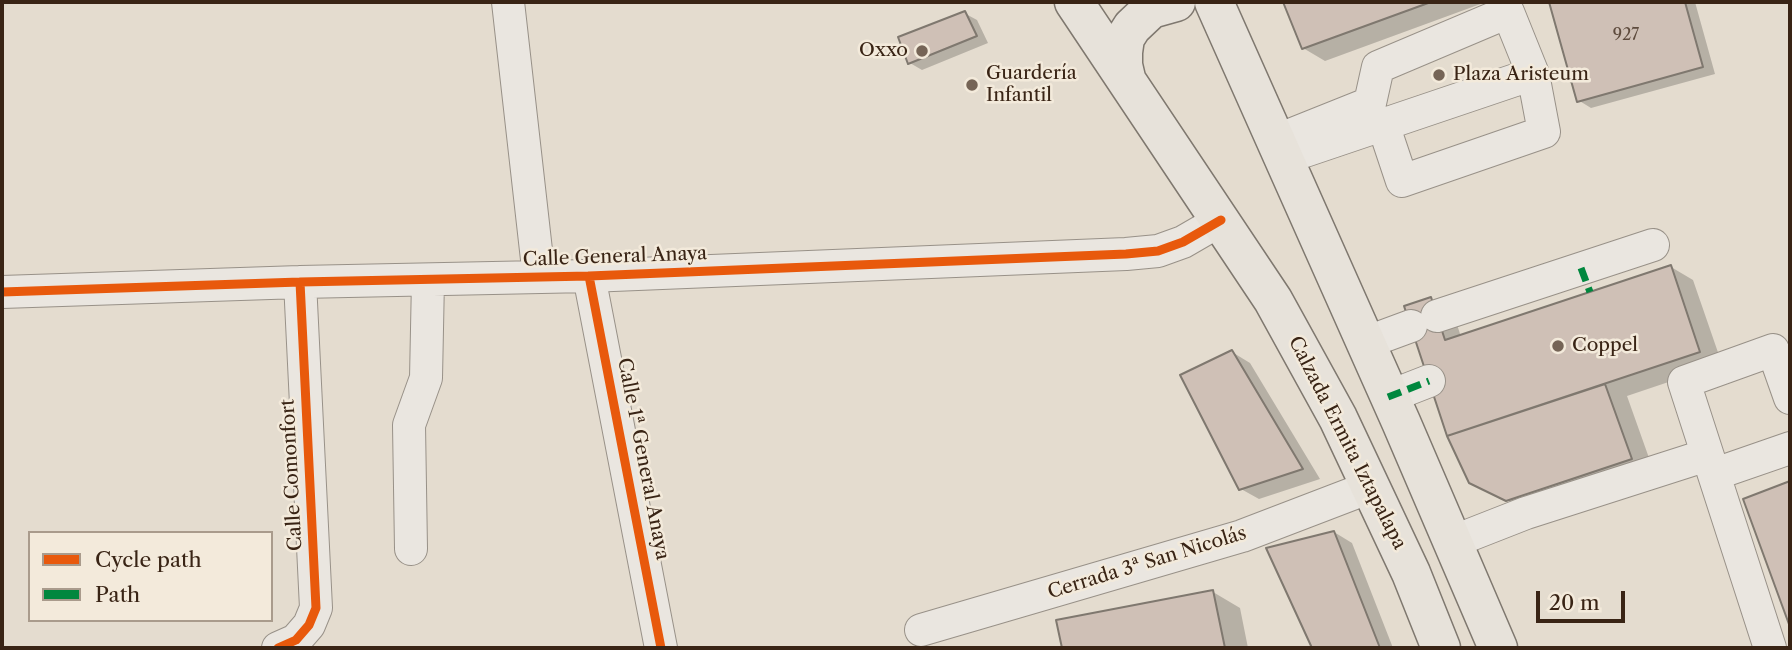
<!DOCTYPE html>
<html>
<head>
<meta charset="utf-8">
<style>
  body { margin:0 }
  #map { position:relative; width:1792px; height:650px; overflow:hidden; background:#e4dccf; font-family:"Libre Caslon Text",serif }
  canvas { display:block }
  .frame { position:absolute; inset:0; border:4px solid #392415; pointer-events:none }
  .legend { position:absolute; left:28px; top:531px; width:245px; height:91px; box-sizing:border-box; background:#f3eadb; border:2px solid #a99b8c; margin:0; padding:9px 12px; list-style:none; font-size:21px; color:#392415 }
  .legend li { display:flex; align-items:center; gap:14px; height:35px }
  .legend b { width:35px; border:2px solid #a99b8c }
  .scale { position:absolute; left:1536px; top:591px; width:89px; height:32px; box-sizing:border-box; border:4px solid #392415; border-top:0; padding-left:9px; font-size:21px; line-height:24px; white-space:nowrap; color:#392415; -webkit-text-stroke:5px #f3eadb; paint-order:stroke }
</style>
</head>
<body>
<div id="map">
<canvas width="1792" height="650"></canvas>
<div class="frame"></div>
<ul class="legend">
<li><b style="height:9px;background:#e8590c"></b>Cycle path</li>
<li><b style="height:9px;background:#00873e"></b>Path</li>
</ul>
<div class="scale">20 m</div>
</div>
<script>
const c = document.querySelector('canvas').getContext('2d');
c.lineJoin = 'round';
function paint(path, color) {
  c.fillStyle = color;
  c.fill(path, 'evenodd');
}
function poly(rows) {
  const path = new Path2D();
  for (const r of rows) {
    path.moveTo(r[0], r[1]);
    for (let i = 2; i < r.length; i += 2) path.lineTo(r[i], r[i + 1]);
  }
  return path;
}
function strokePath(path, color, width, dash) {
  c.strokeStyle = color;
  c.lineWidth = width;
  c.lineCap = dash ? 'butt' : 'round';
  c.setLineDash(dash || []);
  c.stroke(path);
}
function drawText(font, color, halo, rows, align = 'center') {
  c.font = font + ' "Libre Caslon Text",serif';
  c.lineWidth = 5;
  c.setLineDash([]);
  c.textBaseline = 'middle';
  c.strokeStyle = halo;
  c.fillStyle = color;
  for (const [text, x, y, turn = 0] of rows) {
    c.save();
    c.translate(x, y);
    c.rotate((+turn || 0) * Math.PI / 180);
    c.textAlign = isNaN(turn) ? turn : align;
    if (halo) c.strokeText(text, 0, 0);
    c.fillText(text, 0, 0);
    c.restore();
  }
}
paint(poly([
  [1285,2,1486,2,1325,61,1303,48],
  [1551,2,1695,2,1715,74,1591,108,1578,100],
  [964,13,977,20,988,43,922,70,910,63],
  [1671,267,1693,280,1722,364,1627,396,1654,472,1530,512,1471,482,1449,435,1431,299,1453,312,1461,337],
  [1232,352,1250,363,1320,479,1259,499,1241,489],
  [1790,483,1790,622,1746,500],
  [1334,532,1352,543,1393,648,1314,648,1269,549],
  [1213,592,1240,608,1248,648,1064,648,1058,622]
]), '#0003');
const building = poly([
  [1283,2,1431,2,1302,49,1283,2],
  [1549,2,1685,2,1703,67,1577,102,1549,2],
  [965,11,977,36,908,64,898,37,965,11],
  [1671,265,1700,352,1447,436,1404,306,1431,297,1445,340,1671,265],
  [1232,350,1303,469,1239,490,1180,375,1232,350],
  [1605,384,1632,459,1506,501,1469,483,1447,436,1605,384],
  [1790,481,1790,627,1743,499,1790,481],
  [1334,531,1380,648,1312,648,1266,548,1334,531],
  [1213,590,1225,648,1062,648,1056,620,1213,590]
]);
paint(building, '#cfc0b6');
strokePath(building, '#7f786f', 2);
const minor = poly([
  [508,2,539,277],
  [1275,141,1370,103,1378,67,1508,12,1533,74,1544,132,1402,181,1383,124],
  [1305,151,1533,74],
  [589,276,661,648],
  [2,292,300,282,589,276,1126,254,1158,251,1183,242,1221,220],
  [1437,316,1653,245],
  [1365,343,1411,326],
  [1388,397,1429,381],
  [1715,474,1790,448],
  [1452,542,1526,513,1707,455],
  [411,549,409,425,426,378,428,280],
  [921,630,1242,536,1370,487],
  [278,648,296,640,309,625,316,608,300,282],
  [1770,648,1684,382,1773,350,1790,398]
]);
const major = poly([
  [1074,2,1273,300,1338,418,1411,573,1441,648],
  [1214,2,1401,422,1498,648],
  [1126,78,1123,65,1123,52,1125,38,1132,27,1151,9,1176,2]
]);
strokePath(minor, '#989188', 34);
strokePath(major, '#7f786f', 41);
strokePath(minor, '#eae6e0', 32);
strokePath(major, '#e7e2da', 38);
strokePath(poly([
  [1581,268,1590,292],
  [1388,397,1429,381]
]), '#00873e', 7, [14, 7]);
strokePath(poly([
  [589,276,661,648],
  [2,292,300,282,589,276,1126,254,1158,251,1183,242,1221,220],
  [278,648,296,640,309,625,316,608,300,282]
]), '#e8590c', 9);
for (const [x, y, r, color] of [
  [922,51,7,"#756456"],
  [1439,75,7,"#756456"],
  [972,85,7,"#756456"],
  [1558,346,7,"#756456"]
]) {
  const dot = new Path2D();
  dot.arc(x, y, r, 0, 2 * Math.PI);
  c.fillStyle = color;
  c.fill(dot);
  strokePath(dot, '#f3eadb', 2.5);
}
drawText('16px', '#5e4b3d', null, [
  ["927",1626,35]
]);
drawText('19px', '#392415', '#f3eadb', [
  ["Oxxo",908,51,"right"],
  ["Guardería",986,74],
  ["Infantil",986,96],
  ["Plaza Aristeum",1453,75],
  ["Coppel",1572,346]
], 'left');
drawText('19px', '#392415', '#f3eadb', [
  ["Calle General Anaya",615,257,-2],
  ["Calzada Ermita Iztapalapa",1347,443,63],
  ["Calle 1ª General Anaya",643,459,79],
  ["Calle Comonfort",292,475,-93],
  ["Cerrada 3ª San Nicolás",1147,563,-17]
]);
</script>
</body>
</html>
